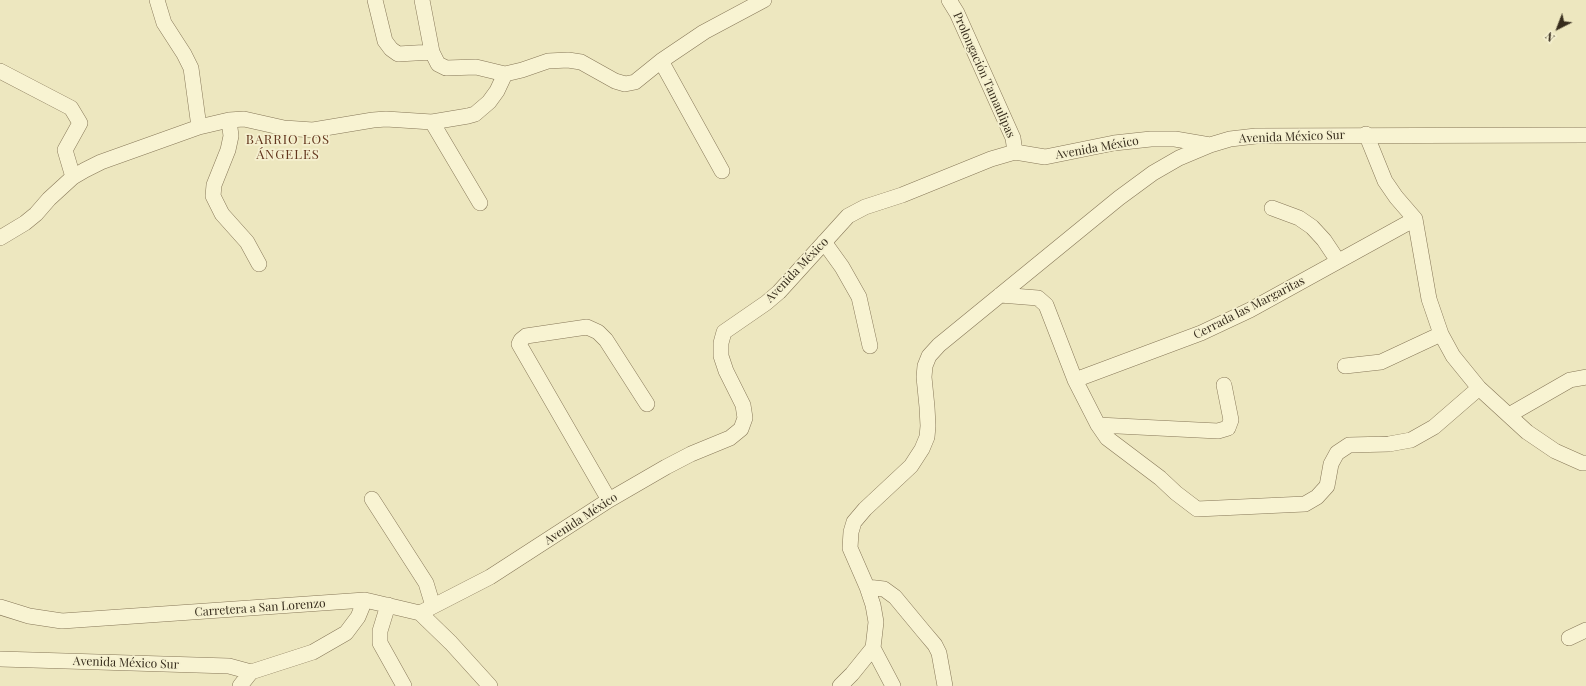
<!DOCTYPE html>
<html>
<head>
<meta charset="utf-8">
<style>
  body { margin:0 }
  #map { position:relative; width:1586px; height:686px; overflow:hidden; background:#ede7bf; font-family:"Playfair Display",serif }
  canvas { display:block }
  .north { position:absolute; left:1538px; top:8px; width:40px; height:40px; -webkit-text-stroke:3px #f5f0cf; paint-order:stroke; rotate:222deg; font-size:11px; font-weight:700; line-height:16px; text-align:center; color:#362c1c }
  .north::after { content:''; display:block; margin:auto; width:14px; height:18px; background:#362c1c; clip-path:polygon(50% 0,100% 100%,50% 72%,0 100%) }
</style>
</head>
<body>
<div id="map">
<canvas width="1586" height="686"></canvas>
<div class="north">N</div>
</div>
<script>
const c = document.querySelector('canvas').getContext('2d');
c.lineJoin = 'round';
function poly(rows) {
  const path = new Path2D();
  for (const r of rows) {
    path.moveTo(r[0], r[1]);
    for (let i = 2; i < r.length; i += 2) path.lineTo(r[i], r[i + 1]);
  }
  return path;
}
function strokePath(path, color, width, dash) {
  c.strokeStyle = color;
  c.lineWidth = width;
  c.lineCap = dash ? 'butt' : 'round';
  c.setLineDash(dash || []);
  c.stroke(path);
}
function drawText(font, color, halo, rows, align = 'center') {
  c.font = font + ' "Playfair Display",serif';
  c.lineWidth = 3.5;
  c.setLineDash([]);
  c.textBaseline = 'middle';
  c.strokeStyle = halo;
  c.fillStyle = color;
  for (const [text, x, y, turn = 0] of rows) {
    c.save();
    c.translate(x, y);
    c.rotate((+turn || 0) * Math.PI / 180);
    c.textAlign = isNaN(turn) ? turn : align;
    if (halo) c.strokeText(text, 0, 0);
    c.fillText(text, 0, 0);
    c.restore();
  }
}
const minor = poly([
  [157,0,164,23,184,54,191,68,199,127],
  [375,0,385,41,391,49,398,54,432,52],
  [422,0,432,52,438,64,446,68,476,67,505,74],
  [949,0,957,13,1013,138,1015,152],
  [661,61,722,171],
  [0,71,71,108,80,123,65,150,73,177],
  [229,120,231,136,228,150,214,185,213,196,222,214,247,242,259,264],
  [432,122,480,203],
  [1366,134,1385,181,1396,197,1415,219,1429,299,1441,334,1453,356,1479,388,1527,432,1555,451,1582,463,1586,463],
  [1272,208,1299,218,1312,227,1324,240,1338,261],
  [0,238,25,223,36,214,49,199,73,177,85,170,101,162,199,127,229,120,244,119,284,128,313,130,373,120,386,119,432,122,468,116,475,114,489,102,497,91,505,74,522,70,548,61,568,60,581,62,615,81,625,84,635,82,661,61,704,32,764,0],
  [824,242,842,267,859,297,870,346],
  [1000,295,1038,298,1046,305,1075,380,1098,425,1107,438,1160,478,1176,493,1197,509,1305,504,1317,497,1327,486,1331,464,1337,453,1349,445,1389,444,1411,440,1434,427,1479,388],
  [1345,366,1381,362,1441,334],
  [1075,380,1201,333,1250,310,1415,219],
  [1509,415,1570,380,1586,377],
  [1098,425,1218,431,1228,428,1231,420,1224,385],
  [372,499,426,583,433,606],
  [609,500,519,344,521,340,526,336,587,327,598,332,606,340,647,404],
  [867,587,884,589,895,597,924,632,935,645,939,653,945,686],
  [388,605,380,631,380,643,404,686],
  [0,607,29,616,62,621,365,600,420,613,451,643,490,686],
  [420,613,490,577,609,500,666,467,691,454,730,438,741,429,745,418,743,405,726,371,721,356,721,343,724,332,766,303,779,292,848,216,865,207,902,195,991,159,1015,152,1045,157,1114,143,1151,139,1175,139,1210,145],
  [1569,638,1586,630],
  [873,648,893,686],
  [0,659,229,666,251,672],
  [240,686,251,672,313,652,346,633,358,617,365,600],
  [840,686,852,674,873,648,876,622,873,605,867,587,850,548,851,532,854,522,865,509,911,466,922,449,927,437,928,426,927,407,924,377,925,366,929,356,939,345,1119,198,1153,173,1179,158,1210,145,1230,139,1256,136,1586,135]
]);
strokePath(minor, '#867758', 16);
strokePath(minor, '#f8f3d2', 15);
drawText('12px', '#362c1c', '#f5f0cf', [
  ["Prolongación Tamaulipas",984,75,66],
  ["Avenida México Sur",1292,137,-2],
  ["Avenida México",1097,148,-10],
  ["Avenida México",797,270,-46],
  ["Cerrada las Margaritas",1249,308,-27],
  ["Avenida México",581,519,-33],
  ["Carretera a San Lorenzo",260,608,-4],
  ["Avenida México Sur",126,663,2]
]);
c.letterSpacing = '1px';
drawText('13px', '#62351c', '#f5f0cf', [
  ["BARRIO LOS",288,140],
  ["ÁNGELES",288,155]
]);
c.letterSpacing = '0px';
</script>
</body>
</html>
